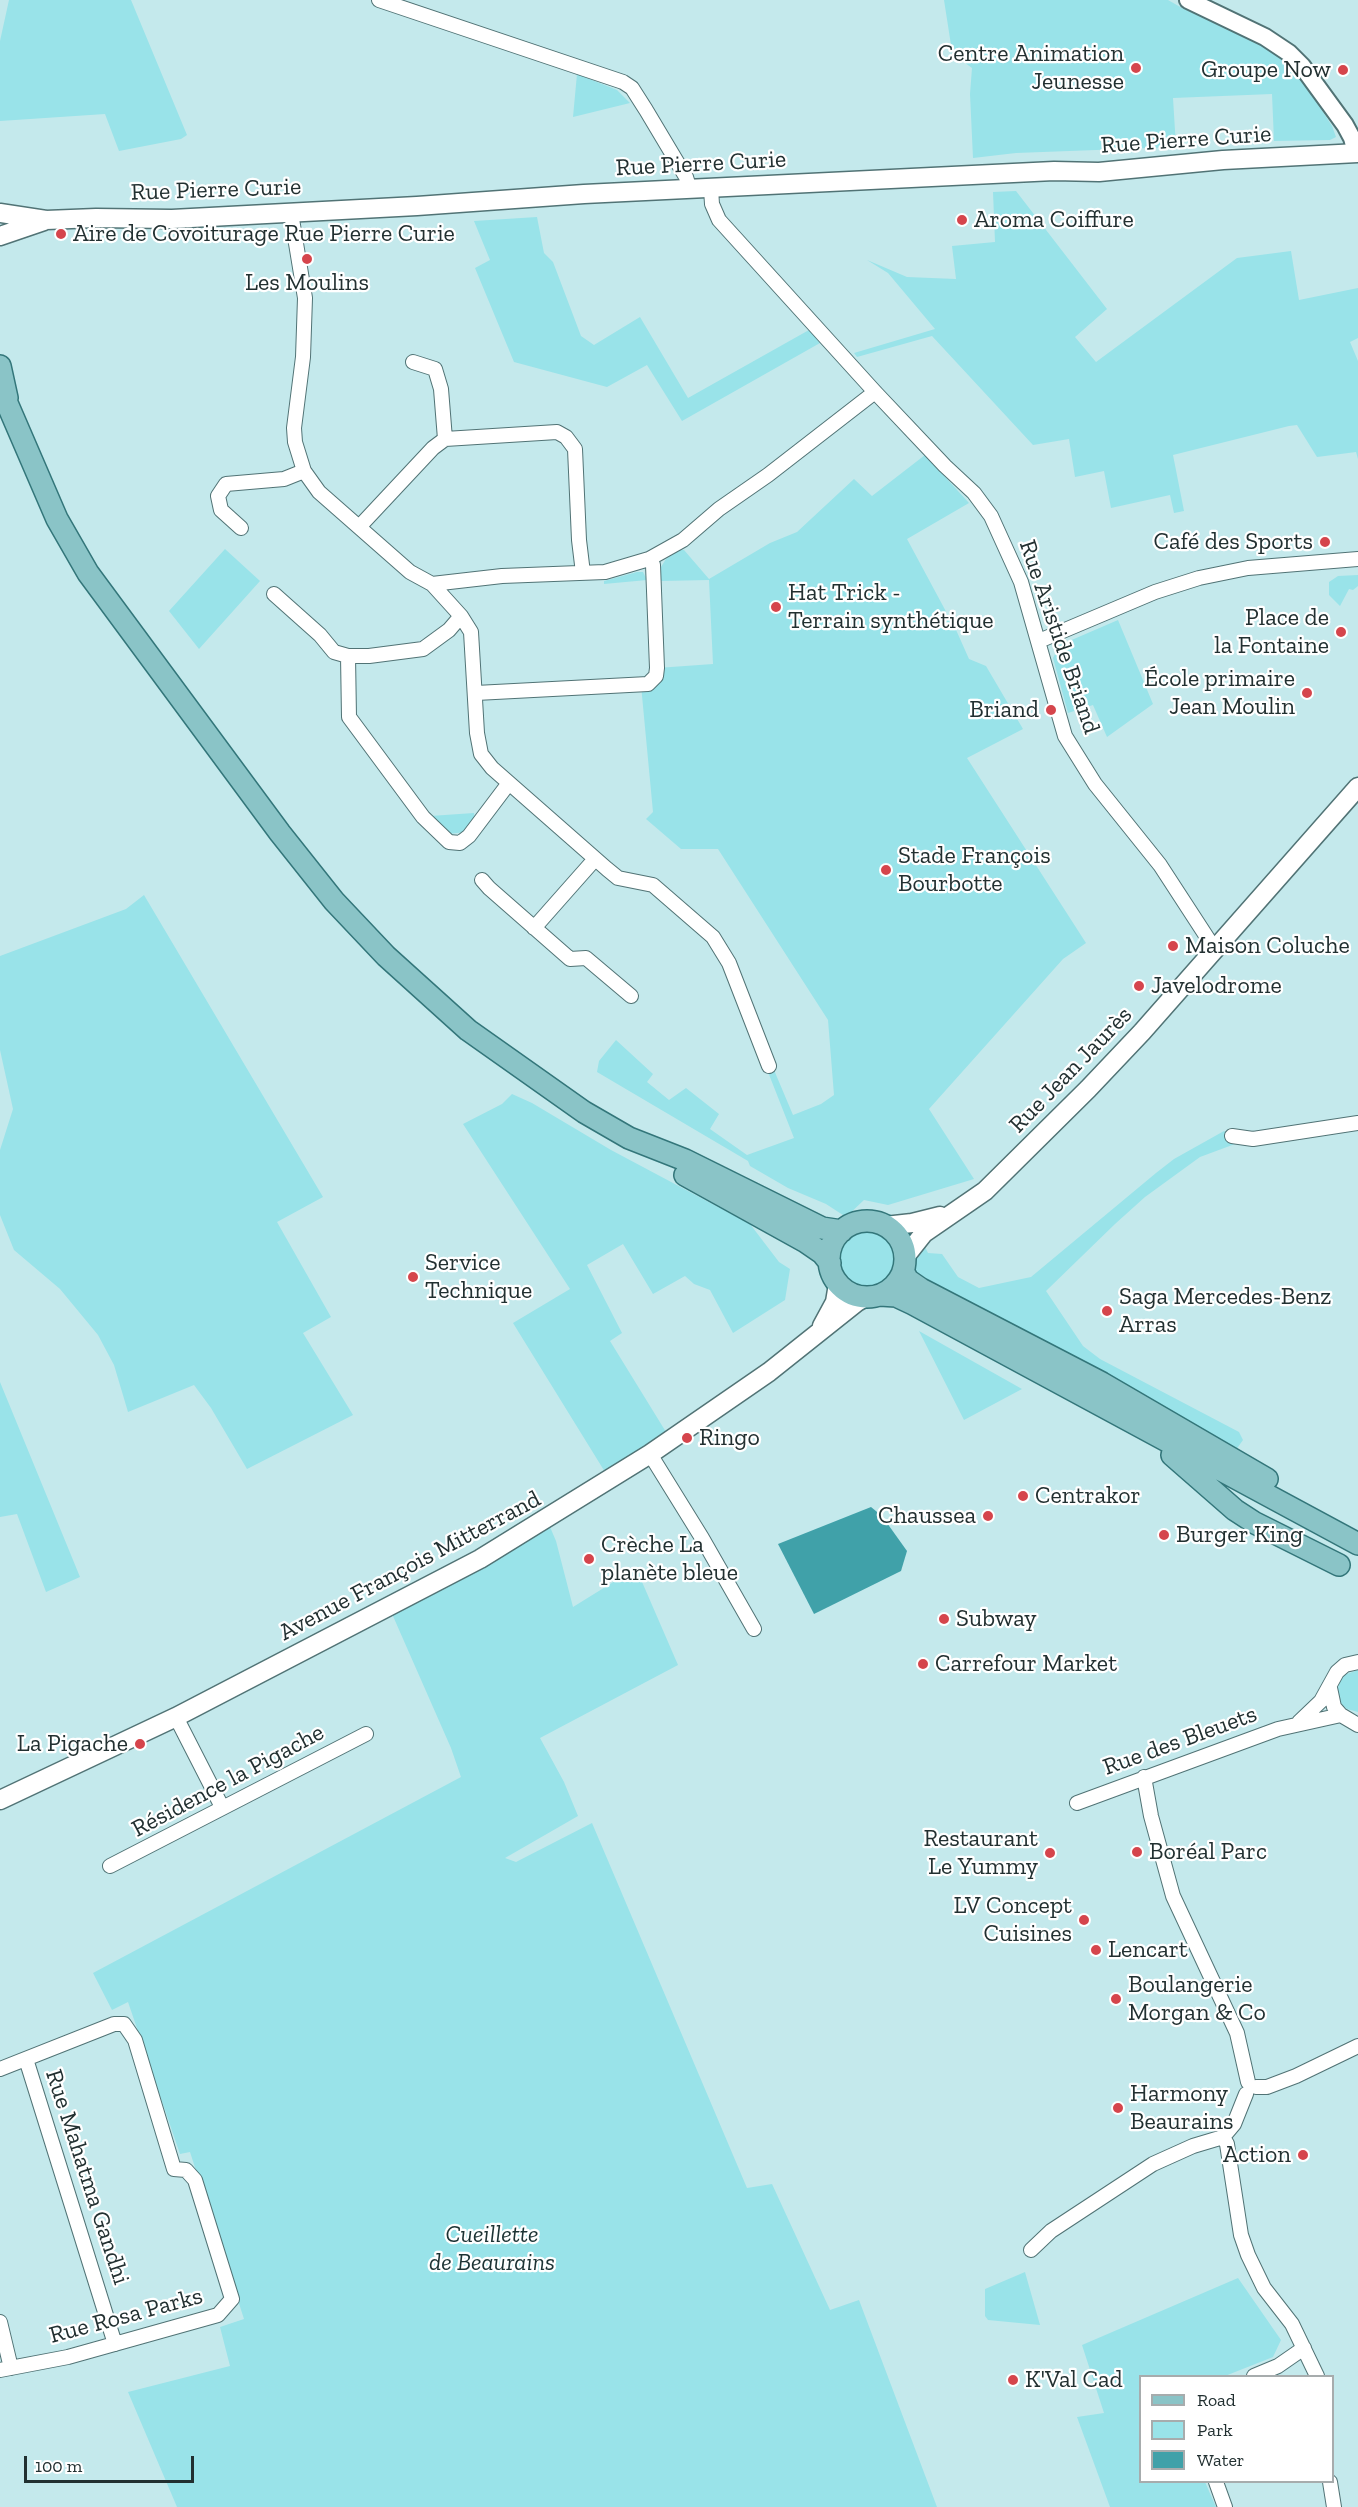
<!DOCTYPE html>
<html>
<head>
<meta charset="utf-8">
<style>
  body { margin:0 }
  #map { position:relative; width:1358px; height:2507px; overflow:hidden; background:#c4e9ec; font-family:"Zilla Slab",serif }
  canvas { display:block }
  .legend { position:absolute; left:1139px; top:2375px; width:195px; height:108px; box-sizing:border-box; background:#fff; border:2px solid #a7acad; margin:0; padding:8px 10px; list-style:none; font-size:18px; color:#223031 }
  .legend li { display:flex; align-items:center; gap:12px; height:30px }
  .legend b { width:30px; border:2px solid #a7acad }
  .scale { position:absolute; left:24px; top:2456px; width:170px; height:27px; box-sizing:border-box; border:3px solid #223031; border-top:0; padding-left:8px; font-size:18px; line-height:21px; white-space:nowrap; color:#223031; -webkit-text-stroke:4px #fff; paint-order:stroke }
</style>
</head>
<body>
<div id="map">
<canvas width="1358" height="2507"></canvas>
<ul class="legend">
<li><b style="height:8px;background:#8ac4c7"></b>Road</li>
<li><b style="height:16px;background:#99e3e9"></b>Park</li>
<li><b style="height:16px;background:#40a1a9"></b>Water</li>
</ul>
<div class="scale">100 m</div>
</div>
<script>
const c = document.querySelector('canvas').getContext('2d');
c.lineJoin = 'round';
function paint(path, color) {
  c.fillStyle = color;
  c.fill(path, 'evenodd');
}
function poly(rows) {
  const path = new Path2D();
  for (const r of rows) {
    if (r.length === 3) {
      path.moveTo(r[0] + r[2], r[1]);
      path.arc(r[0], r[1], r[2], 0, 2 * Math.PI);
      continue;
    }
    path.moveTo(r[0], r[1]);
    for (let i = 2; i < r.length; i += 2) path.lineTo(r[i], r[i + 1]);
  }
  return path;
}
function strokePath(path, color, width, dash) {
  c.strokeStyle = color;
  c.lineWidth = width;
  c.lineCap = dash ? 'butt' : 'round';
  c.setLineDash(dash || []);
  c.stroke(path);
}
function drawText(font, color, halo, rows, align = 'center') {
  c.font = font + ' "Zilla Slab",serif';
  c.lineWidth = 4.5;
  c.setLineDash([]);
  c.textBaseline = 'middle';
  c.strokeStyle = halo;
  c.fillStyle = color;
  for (const [text, x, y, turn = 0] of rows) {
    c.save();
    c.translate(x, y);
    c.rotate((+turn || 0) * Math.PI / 180);
    c.textAlign = isNaN(turn) ? turn : align;
    if (halo) c.strokeText(text, 0, 0);
    c.fillText(text, 0, 0);
    c.restore();
  }
}
paint(poly([
  [9,0,131,0,187,135,181,139,119,151,105,114,0,121,0,41],
  [944,0,1168,0,1182,8,1257,41,1293,65,1332,126,1336,137,1330,140,1274,141,1272,94,1173,98,1176,147,1016,153,973,158,970,94,972,68,957,57,951,45],
  [577,74,617,90,630,103,573,117],
  [1016,191,1107,309,1075,337,1096,362,1237,258,1291,251,1299,300,1358,288,1358,338,1350,342,1358,361,1358,459,1356,452,1317,457,1297,425,1289,426,1173,455,1184,511,1174,513,1170,495,1111,508,1104,471,1075,477,1069,439,1033,445,932,336,857,357,854,353,935,329,888,273,867,260,907,277,956,279,952,246,995,242,993,192],
  [537,217,544,253,553,262,581,336,594,345,640,317,688,398,809,330,820,343,682,421,647,365,607,387,514,362,475,268,490,260,474,221],
  [925,455,969,503,907,539,957,632,969,659,986,666,1023,729,967,758,1086,943,1063,959,929,1109,974,1179,888,1205,864,1200,846,1217,826,1204,788,1188,750,1166,748,1161,597,1072,599,1061,616,1040,653,1074,647,1082,669,1100,686,1088,719,1114,710,1129,747,1155,794,1138,768,1072,774,1070,793,1115,821,1104,834,1095,828,1020,718,849,681,849,646,819,653,812,641,685,657,668,713,664,709,580,661,581,661,567,666,559,680,550,684,550,709,579,770,543,797,532,854,479,872,496],
  [225,549,260,581,199,649,169,611],
  [637,572,643,572,647,580,604,584,604,581],
  [1358,575,1358,586,1353,590,1349,589,1340,606,1329,595,1329,582,1338,576],
  [1118,620,1153,704,1107,737,1093,705,1068,713,1053,658,1060,645],
  [474,813,475,822,466,832,448,834,430,816],
  [144,895,323,1197,277,1222,331,1317,303,1333,353,1415,247,1469,211,1408,194,1385,128,1412,114,1365,98,1335,60,1289,14,1250,0,1215,0,1150,13,1109,0,1050,0,956,126,909],
  [512,1094,532,1103,611,1150,750,1224,779,1262,790,1269,785,1300,733,1333,710,1290,694,1284,685,1276,653,1294,623,1244,587,1265,622,1333,610,1341,666,1432,605,1472,513,1323,570,1289,463,1124,502,1104],
  [1224,1131,1232,1136,1235,1144,1200,1157,1145,1197,1115,1224,1046,1291,1083,1346,1100,1359,1239,1432,1243,1440,1233,1454,917,1280,911,1265,911,1256,922,1241,928,1253,942,1254,958,1277,979,1288,1031,1277,1156,1173,1174,1159],
  [866,1259,30],
  [919,1331,1022,1389,964,1420],
  [0,1382,80,1577,46,1592,17,1514,0,1517],
  [547,1520,556,1541,573,1607,636,1568,678,1665,540,1738,564,1782,578,1816,505,1858,516,1862,592,1823,747,2188,772,2184,830,2310,859,2300,937,2507,177,2507,128,2392,230,2366,220,2327,244,2319,190,2152,180,2154,128,2002,112,2010,93,1973,461,1777,451,1748,389,1607],
  [1358,1670,1358,1712,1347,1709,1342,1705,1337,1693,1340,1680,1344,1675],
  [1025,2272,1040,2325,988,2320,985,2316,985,2289],
  [1238,2278,1281,2340,1273,2357,1225,2376,1140,2376,1140,2482,1205,2482,1216,2507,1110,2507,1077,2417,1104,2413,1082,2345]
]), '#99e3e9');
paint(poly([
  [871,1507,882,1516,907,1551,901,1571,814,1614,778,1544]
]), '#40a1a9');
const minor = poly([
  [379,0,623,82,632,88,646,110,686,177,690,190],
  [711,189,712,204,719,220,875,392,945,466,974,493,991,516,1021,582,1065,736,1095,784,1160,865,1214,948],
  [291,213,305,298,303,357,294,428,295,442,304,471,319,492,410,572,432,584,461,616,471,632,477,733,481,754,492,768,607,869,618,878,653,885,713,937,729,963,769,1066],
  [413,362,435,369,441,389,445,439],
  [360,526,433,448,445,439,557,432,566,437,575,449,579,540,583,573],
  [241,528,221,510,218,496,226,484,284,479,304,471],
  [432,584,502,576,605,572,649,559,683,540,719,509,768,475,875,392],
  [274,594,320,635,334,652,348,656,369,656,423,649,449,630,461,616],
  [1039,641,1155,592,1199,578,1248,568,1358,559],
  [348,656,349,717,423,817,449,842,460,843,469,836,509,783],
  [476,693,648,684,656,676,657,668,653,565,649,559],
  [482,880,489,888,570,959,586,958,631,996],
  [534,928,595,859],
  [1232,1136,1253,1139,1358,1123],
  [650,1454,702,1538,754,1629],
  [1330,1688,1334,1707,1341,1715,1358,1725],
  [176,1717,222,1807],
  [1299,1722,1321,1701,1337,1672,1345,1665,1358,1662],
  [1144,1777,1151,1816,1173,1896,1237,2033,1248,2082],
  [1077,1803,1278,1729,1341,1715],
  [110,1866,366,1734],
  [26,2059,115,2344],
  [0,2069,114,2024,124,2024,135,2040,174,2169,186,2170,195,2180,232,2299,218,2315,68,2357,0,2370],
  [1256,2087,1267,2087,1296,2076,1358,2046],
  [1223,2137,1227,2144,1241,2235,1248,2255,1264,2288,1292,2324,1317,2376],
  [1031,2250,1051,2231,1153,2164,1193,2146,1223,2137,1234,2124,1246,2094],
  [0,2322,11,2368],
  [1254,2376,1278,2366,1304,2348],
  [1216,2482,1225,2507],
  [1330,2482,1334,2507]
]);
const tertiary = poly([
  [1188,0,1265,37,1289,53,1302,66,1345,125,1352,138,1356,153]
]);
const secondary = poly([
  [0,213,46,220,96,218,172,219,417,206,584,194,1054,171,1099,172,1223,160,1358,153],
  [0,236,44,221],
  [885,1226,912,1223,940,1216],
  [905,1257,924,1233,985,1191,1088,1089,1142,1032,1358,787],
  [822,1326,835,1302,838,1284],
  [0,1800,176,1717,480,1559,650,1454,769,1372,857,1302,866,1297]
]);
const primary = poly([
  [0,366,7,398],
  [0,387,57,519,88,573,280,833,334,901,386,956,468,1030,584,1112,629,1138,685,1160,822,1228,842,1231],
  [685,1175,806,1242,822,1253,830,1263],
  [867,1259,38],
  [903,1271,908,1280,921,1289,1102,1383,1267,1479],
  [880,1295,896,1296,913,1304,1358,1544],
  [1172,1455,1235,1510,1255,1523,1339,1565]
]);
strokePath(minor, '#517375', 16);
strokePath(tertiary, '#517375', 20);
strokePath(secondary, '#517375', 21);
strokePath(primary, '#33767a', 24);
strokePath(minor, '#fff', 14);
strokePath(tertiary, '#fff', 16);
strokePath(secondary, '#fff', 18);
strokePath(primary, '#8ac4c7', 21);
for (const [x, y, r, color] of [
  [1136,68,6,"#d5454c"],
  [1343,70,6,"#d5454c"],
  [962,220,6,"#d5454c"],
  [61,234,6,"#d5454c"],
  [307,259,6,"#d5454c"],
  [1325,542,6,"#d5454c"],
  [776,607,6,"#d5454c"],
  [1341,632,6,"#d5454c"],
  [1307,693,6,"#d5454c"],
  [1051,710,6,"#d5454c"],
  [886,870,6,"#d5454c"],
  [1173,946,6,"#d5454c"],
  [1139,986,6,"#d5454c"],
  [413,1277,6,"#d5454c"],
  [1107,1311,6,"#d5454c"],
  [687,1438,6,"#d5454c"],
  [1023,1496,6,"#d5454c"],
  [988,1516,6,"#d5454c"],
  [1164,1535,6,"#d5454c"],
  [589,1559,6,"#d5454c"],
  [944,1619,6,"#d5454c"],
  [923,1664,6,"#d5454c"],
  [140,1744,6,"#d5454c"],
  [1137,1852,6,"#d5454c"],
  [1050,1853,6,"#d5454c"],
  [1084,1920,6,"#d5454c"],
  [1096,1950,6,"#d5454c"],
  [1116,1999,6,"#d5454c"],
  [1118,2108,6,"#d5454c"],
  [1303,2155,6,"#d5454c"],
  [1013,2380,6,"#d5454c"]
]) {
  const dot = new Path2D();
  dot.arc(x, y, r, 0, 2 * Math.PI);
  c.fillStyle = color;
  c.fill(dot);
  strokePath(dot, '#fff', 2);
}
drawText('24px', '#223031', '#fff', [
  ["Centre Animation",1124,54,"right"],
  ["Jeunesse",1124,82,"right"],
  ["Groupe Now",1331,70,"right"],
  ["Aroma Coiffure",974,220],
  ["Aire de Covoiturage Rue Pierre Curie",73,234],
  ["Les Moulins",307,283,"center"],
  ["Café des Sports",1313,542,"right"],
  ["Hat Trick -",788,593],
  ["Terrain synthétique",788,621],
  ["Place de",1329,618,"right"],
  ["la Fontaine",1329,646,"right"],
  ["École primaire",1295,679,"right"],
  ["Jean Moulin",1295,707,"right"],
  ["Briand",1039,710,"right"],
  ["Stade François",898,856],
  ["Bourbotte",898,884],
  ["Maison Coluche",1185,946],
  ["Javelodrome",1151,986],
  ["Service",425,1263],
  ["Technique",425,1291],
  ["Saga Mercedes-Benz",1119,1297],
  ["Arras",1119,1325],
  ["Ringo",699,1438],
  ["Centrakor",1035,1496],
  ["Chaussea",976,1516,"right"],
  ["Burger King",1176,1535],
  ["Crèche La",601,1545],
  ["planète bleue",601,1573],
  ["Subway",956,1619],
  ["Carrefour Market",935,1664],
  ["La Pigache",128,1744,"right"],
  ["Restaurant",1038,1839,"right"],
  ["Le Yummy",1038,1867,"right"],
  ["Boréal Parc",1149,1852],
  ["LV Concept",1072,1906,"right"],
  ["Cuisines",1072,1934,"right"],
  ["Lencart",1108,1950],
  ["Boulangerie",1128,1985],
  ["Morgan & Co",1128,2013],
  ["Harmony",1130,2094],
  ["Beaurains",1130,2122],
  ["Action",1291,2155,"right"],
  ["K'Val Cad",1025,2380]
], 'left');
drawText('24px', '#223031', '#fff', [
  ["Rue Pierre Curie",1186,140,-4],
  ["Rue Pierre Curie",701,164,-3],
  ["Rue Pierre Curie",216,190,-2],
  ["Rue Aristide Briand",1059,637,71],
  ["Rue Jean Jaurès",1071,1070,-46],
  ["Avenue François Mitterrand",410,1566,-28],
  ["Rue des Bleuets",1180,1741,-20],
  ["Résidence la Pigache",228,1781,-28],
  ["Rue Mahatma Gandhi",87,2177,72],
  ["Rue Rosa Parks",126,2316,-15]
]);
drawText('italic 24px', '#1c3334', '#fff', [
  ["Cueillette",492,2235],
  ["de Beaurains",492,2263]
]);
</script>
</body>
</html>
